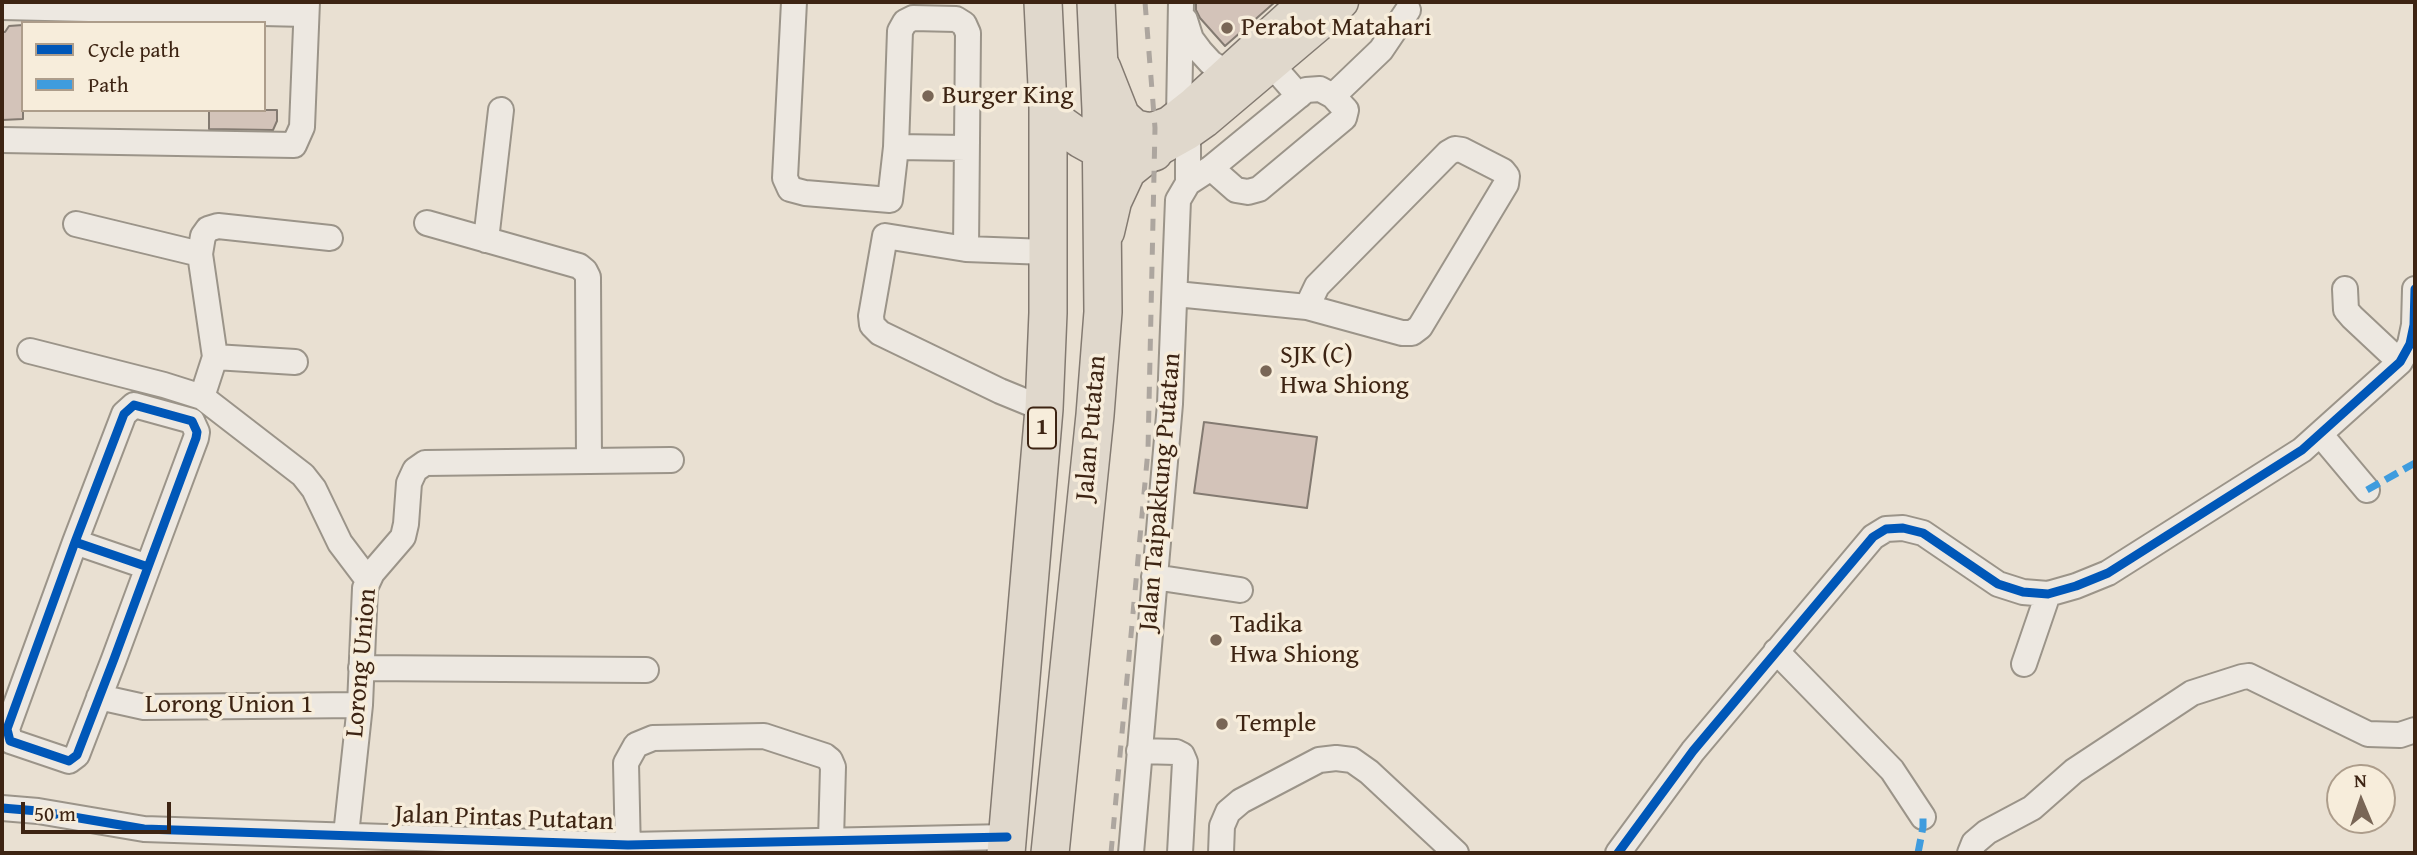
<!DOCTYPE html>
<html>
<head>
<meta charset="utf-8">
<style>
  body { margin:0 }
  #map { position:relative; width:2417px; height:855px; overflow:hidden; background:#e9e0d2; font-family:"Gentium Book Plus",serif }
  canvas { display:block }
  .frame { position:absolute; inset:0; border:4px solid #3d2413; pointer-events:none }
  .legend { position:absolute; left:21px; top:21px; width:245px; height:91px; box-sizing:border-box; background:#f7eddb; border:2px solid #ad9d8b; margin:0; padding:9px 12px; list-style:none; font-size:21px; color:#3d2413 }
  .legend li { display:flex; align-items:center; gap:14px; height:35px }
  .legend b { width:35px; border:2px solid #ad9d8b }
  .north { position:absolute; left:2326px; top:764px; width:70px; height:70px; box-sizing:border-box; background:#f7eddb; border:2px solid #ad9d8b; border-radius:50%; rotate:358deg; font-size:19px; font-weight:700; line-height:28px; text-align:center; color:#3d2413 }
  .north::after { content:''; display:block; margin:auto; width:24px; height:32px; background:#796656; clip-path:polygon(50% 0,100% 100%,50% 72%,0 100%) }
  .scale { position:absolute; left:21px; top:802px; width:150px; height:32px; box-sizing:border-box; border:4px solid #3d2413; border-top:0; padding-left:9px; font-size:21px; line-height:24px; white-space:nowrap; color:#3d2413; -webkit-text-stroke:5px #f7eddb; paint-order:stroke }
</style>
</head>
<body>
<div id="map">
<canvas width="2417" height="855"></canvas>
<div class="frame"></div>
<ul class="legend">
<li><b style="height:9px;background:#0057b8"></b>Cycle path</li>
<li><b style="height:9px;background:#3f9cde"></b>Path</li>
</ul>
<div class="north">N</div>
<div class="scale">50 m</div>
</div>
<script>
const c = document.querySelector('canvas').getContext('2d');
c.lineJoin = 'round';
function paint(path, color) {
  c.fillStyle = color;
  c.fill(path, 'evenodd');
}
function poly(rows) {
  const path = new Path2D();
  for (const r of rows) {
    path.moveTo(r[0], r[1]);
    for (let i = 2; i < r.length; i += 2) path.lineTo(r[i], r[i + 1]);
  }
  return path;
}
function strokePath(path, color, width, dash) {
  c.strokeStyle = color;
  c.lineWidth = width;
  c.lineCap = dash ? 'butt' : 'round';
  c.setLineDash(dash || []);
  c.stroke(path);
}
function drawText(font, color, halo, rows, align = 'center') {
  c.font = font + ' "Gentium Book Plus",serif';
  c.lineWidth = 7;
  c.setLineDash([]);
  c.textBaseline = 'middle';
  c.strokeStyle = halo;
  c.fillStyle = color;
  for (const [text, x, y, turn = 0] of rows) {
    c.save();
    c.translate(x, y);
    c.rotate((+turn || 0) * Math.PI / 180);
    c.textAlign = isNaN(turn) ? turn : align;
    if (halo) c.strokeText(text, 0, 0);
    c.fillText(text, 0, 0);
    c.restore();
  }
}
const building = poly([
  [1196,2,1275,2,1225,46,1200,18,1196,10,1196,2],
  [23,25,23,119,2,120,2,32,5,32,9,26,23,25],
  [209,110,277,110,277,121,273,130,209,129,209,110],
  [1204,422,1317,437,1307,508,1194,493,1204,422]
]);
paint(building, '#d3c3b9');
strokePath(building, '#837a71', 2);
const minor = poly([
  [794,2,785,178,790,189,805,193,890,200,896,147,900,31,905,22,913,18,956,19,964,24,968,33,966,249],
  [2,7,306,14],
  [1185,20,1191,39,1200,51,1211,63,1227,73],
  [1271,64,1299,96],
  [1333,96,1381,50,1408,10],
  [1179,116,1181,2],
  [2,140,294,145,302,127,307,2],
  [896,147,966,148],
  [1188,183,1211,168,1306,90,1320,89,1333,96,1346,110,1344,118,1259,189,1248,192,1236,190,1211,168],
  [427,223,579,266,585,271,588,277,589,461],
  [76,224,200,254,215,357,202,397],
  [486,240,501,110],
  [200,254,203,236,208,229,218,226,330,238],
  [2345,289,2346,310,2352,317,2400,362],
  [1176,294,1307,307,1402,333,1412,333,1420,327,1506,184,1507,176,1503,171,1462,150,1455,149,1448,153,1317,286,1307,307],
  [30,351,164,385,202,397,303,475,314,489,340,543,368,580],
  [215,357,295,362],
  [1044,409,1000,391,880,333,872,325,871,316,885,236,966,249,1047,252],
  [2320,434,2367,490],
  [75,542,7,729,10,741,69,761,77,755,114,659,148,567,196,438,197,432,192,421,134,405,124,414,75,542,148,567],
  [1154,577,1240,590],
  [1776,651,1892,770,1923,817],
  [2024,664,2048,594],
  [361,668,646,670],
  [99,697,144,707,360,705],
  [1139,751,1176,752,1182,755,1185,762,1180,853],
  [2,808,38,811,144,829,628,845,1007,837],
  [346,835,360,705,365,588,372,573,403,537,406,524,409,483,415,470,425,463,671,460],
  [628,853,626,763,636,745,653,738,764,736,825,756,830,760,833,767,831,840],
  [1131,853,1170,404,1178,200,1188,183,1188,133],
  [1221,853,1222,826,1228,812,1241,801,1319,760,1336,758,1352,760,1369,772,1456,853],
  [1618,853,1693,751,1873,537,1886,529,1903,528,1923,533,1998,584,2023,592,2048,594,2076,586,2108,573,2302,450,2400,362,2410,344,2414,325,2415,289],
  [1970,853,1974,843,1987,832,2032,808,2074,771,2192,693,2242,677,2249,676,2368,734,2400,735,2415,730]
]);
const major = poly([
  [1104,67,1123,115,1135,126,1148,129,1155,128,1169,123,1193,104,1305,2],
  [1108,232,1115,202,1129,172,1154,152,1188,133,1205,121,1322,22,1342,2]
]);
const highway = poly([
  [1048,107,1060,124,1081,139,1101,150,1139,153,1154,152],
  [1006,853,1044,409,1048,313,1048,107,1043,2],
  [1050,853,1095,415,1103,312,1101,110,1096,2]
]);
strokePath(minor, '#9b9489', 28);
strokePath(major, '#837a71', 35);
strokePath(highway, '#837a71', 40);
strokePath(minor, '#ede8e1', 24);
strokePath(major, '#e0d8cc', 32);
strokePath(highway, '#e0d8cc', 37);
strokePath(poly([
  [1111,853,1148,450,1155,128,1145,2]
]), '#ada69f', 5, [12, 12]);
strokePath(poly([
  [2367,490,2415,463],
  [1918,853,1923,827,1923,817]
]), '#3f9cde', 7, [14, 7]);
strokePath(poly([
  [75,542,7,729,10,741,69,761,77,755,114,659,148,567,196,438,197,432,192,421,134,405,124,414,75,542,148,567],
  [2,808,38,811,144,829,628,845,1007,837],
  [1618,853,1693,751,1873,537,1886,529,1903,528,1923,533,1998,584,2023,592,2048,594,2076,586,2108,573,2302,450,2400,362,2410,344,2414,325,2415,289]
]), '#0057b8', 9);
for (const [x, y, r, color] of [
  [1227,28,7,"#796656"],
  [928,96,7,"#796656"],
  [1266,371,7,"#796656"],
  [1216,640,7,"#796656"],
  [1222,724,7,"#796656"]
]) {
  const dot = new Path2D();
  dot.arc(x, y, r, 0, 2 * Math.PI);
  c.fillStyle = color;
  c.fill(dot);
  strokePath(dot, '#f7eddb', 2.5);
}
for (const [x, y, w] of [
  [1042,428,28]
]) {
  const box = new Path2D();
  box.roundRect(x - w / 2, y - 20.5, w, 41, 5);
  c.fillStyle = '#f7eddb';
  c.fill(box);
  strokePath(box, '#3d2413', 2);
}
drawText('bold 24px', '#3d2413', null, [
  ["1",1042,428]
]);
drawText('26px', '#3d2413', '#f7eddb', [
  ["Perabot Matahari",1241,28],
  ["Burger King",942,96],
  ["SJK (C)",1280,356],
  ["Hwa Shiong",1280,386],
  ["Tadika",1230,625],
  ["Hwa Shiong",1230,655],
  ["Temple",1236,724]
], 'left');
drawText('26px', '#3d2413', '#f7eddb', [
  ["Jalan Putatan",1092,428,-85],
  ["Jalan Taipakkung Putatan",1161,492,-85],
  ["Lorong Union",362,663,-85],
  ["Lorong Union 1",229,705],
  ["Jalan Pintas Putatan",504,819,2]
]);
</script>
</body>
</html>
